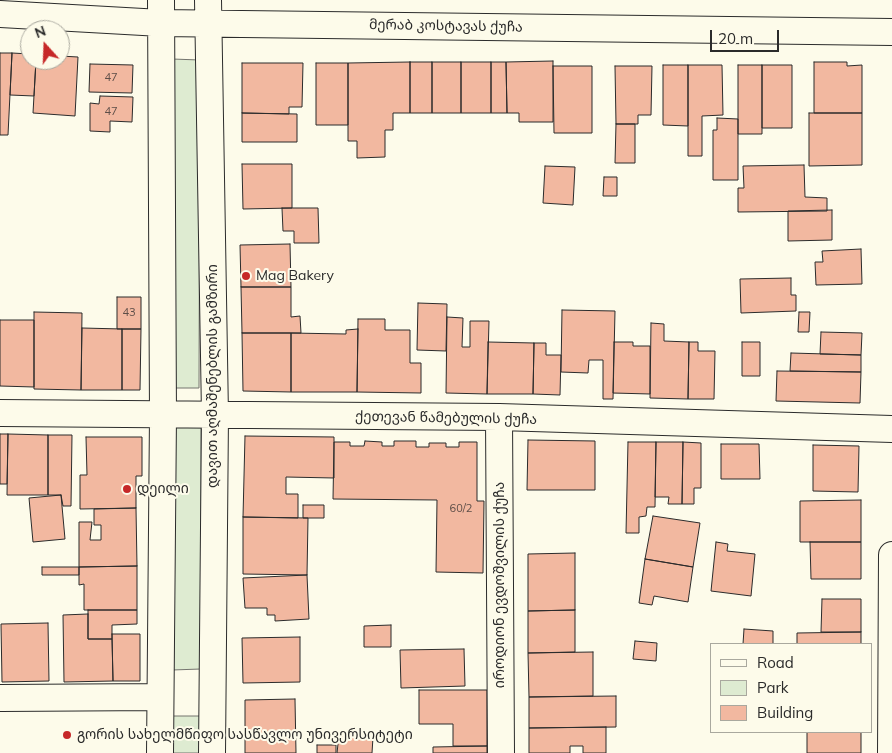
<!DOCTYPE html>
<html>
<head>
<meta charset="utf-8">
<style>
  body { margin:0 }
  #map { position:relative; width:892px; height:753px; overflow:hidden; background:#fdfbea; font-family:Mulish,sans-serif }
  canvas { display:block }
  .legend { position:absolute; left:710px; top:643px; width:162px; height:90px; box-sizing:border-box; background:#fdfbea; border:1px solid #a9a89e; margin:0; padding:6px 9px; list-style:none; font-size:15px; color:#2b2b2b }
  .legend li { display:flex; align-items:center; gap:10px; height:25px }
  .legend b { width:25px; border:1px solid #a9a89e }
  .north { position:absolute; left:20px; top:20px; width:50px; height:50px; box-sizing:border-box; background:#fdfbea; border:1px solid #a9a89e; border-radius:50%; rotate:340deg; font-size:14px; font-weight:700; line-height:20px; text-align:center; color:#2b2b2b }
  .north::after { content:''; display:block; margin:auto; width:18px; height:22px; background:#c62828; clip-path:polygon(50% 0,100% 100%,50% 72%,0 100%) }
  .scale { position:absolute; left:710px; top:30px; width:69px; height:22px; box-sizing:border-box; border:2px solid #2b2b2b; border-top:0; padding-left:6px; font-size:15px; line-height:18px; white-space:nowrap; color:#2b2b2b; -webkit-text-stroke:4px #fdfbea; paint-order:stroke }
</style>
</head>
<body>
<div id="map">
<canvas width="892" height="753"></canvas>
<ul class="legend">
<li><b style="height:6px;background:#fdfbea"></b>Road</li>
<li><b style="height:14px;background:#deebd1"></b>Park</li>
<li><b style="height:14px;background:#f2b8a0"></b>Building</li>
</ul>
<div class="north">N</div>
<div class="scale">20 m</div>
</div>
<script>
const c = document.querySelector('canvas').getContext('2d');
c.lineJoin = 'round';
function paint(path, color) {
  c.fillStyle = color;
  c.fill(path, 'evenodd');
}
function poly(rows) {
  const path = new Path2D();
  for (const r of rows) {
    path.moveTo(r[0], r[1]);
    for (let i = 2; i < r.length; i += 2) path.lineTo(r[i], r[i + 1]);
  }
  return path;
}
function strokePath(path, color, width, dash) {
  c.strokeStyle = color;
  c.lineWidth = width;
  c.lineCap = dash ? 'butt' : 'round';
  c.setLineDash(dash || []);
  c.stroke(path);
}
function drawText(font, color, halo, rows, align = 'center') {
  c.font = font + ' Mulish,"Noto Sans Georgian",sans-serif';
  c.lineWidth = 4;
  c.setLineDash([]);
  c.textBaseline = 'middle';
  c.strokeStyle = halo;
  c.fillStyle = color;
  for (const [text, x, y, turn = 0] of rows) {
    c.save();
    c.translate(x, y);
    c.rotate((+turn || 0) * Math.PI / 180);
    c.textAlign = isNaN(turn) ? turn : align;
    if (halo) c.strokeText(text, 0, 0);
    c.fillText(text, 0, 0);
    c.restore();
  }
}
const green = poly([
  [172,59,200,60,199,388,171,388,172,59],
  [172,427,201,427,201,669,172,670,172,427],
  [173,716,202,716,201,753,173,753,173,716]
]);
paint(green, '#deebd1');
strokePath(green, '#74746e', 1);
const building = poly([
  [0,53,12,53,8,135,0,135,0,53],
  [12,53,30,54,30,60,36,60,34,96,10,95,12,53],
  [60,56,78,57,75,116,33,113,36,60,60,60,60,56],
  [553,61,553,122,519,122,519,113,507,113,506,62,553,61],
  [410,62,432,62,432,113,410,113,410,62],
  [410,62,410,113,393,113,393,130,385,130,385,157,357,158,357,141,348,141,348,63,410,62],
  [432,62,461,62,461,113,432,113,432,62],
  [461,62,491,62,491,113,461,113,461,62],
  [491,62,506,62,507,113,491,113,491,62],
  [814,62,847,62,847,66,862,65,862,113,814,113,814,62],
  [242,63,303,63,302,107,289,107,289,114,242,113,242,63],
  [316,63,348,63,348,125,316,125,316,63],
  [90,64,133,65,132,93,89,92,90,64],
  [663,65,688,65,688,126,663,125,663,65],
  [688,65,722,65,723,115,702,116,702,156,688,156,688,65],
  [738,65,762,65,762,134,738,134,738,65],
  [762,65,792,65,792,128,762,128,762,65],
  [553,66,592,66,592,133,554,133,553,66],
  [615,66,652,66,651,115,638,115,638,124,616,124,615,66],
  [100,96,133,97,132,122,110,121,110,132,90,131,90,103,99,104,100,96],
  [242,113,297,114,297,142,242,142,242,113],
  [809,113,862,113,862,165,809,166,809,113],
  [717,118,738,119,738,180,713,180,713,130,717,130,717,118],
  [616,124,635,124,635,163,615,163,616,124],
  [242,164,292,164,292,208,243,209,242,164],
  [804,165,805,197,827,198,827,211,738,212,738,188,744,188,743,166,804,165],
  [545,166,575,167,573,205,543,203,545,166],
  [604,177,617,177,617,196,603,196,604,177],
  [282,208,318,208,319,243,294,243,294,231,283,231,282,208],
  [832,210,832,240,788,241,788,211,832,210],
  [290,244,291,287,241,287,240,245,290,244],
  [861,249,862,284,816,285,815,262,823,262,822,251,861,249],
  [791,278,791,295,796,295,796,311,741,313,740,279,791,278],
  [241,287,291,287,291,317,300,316,301,333,242,333,241,287],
  [117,297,141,297,141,329,117,329,117,297],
  [418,303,447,304,446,351,417,350,418,303],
  [562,310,615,311,613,399,603,399,603,360,589,360,588,373,561,372,562,310],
  [34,312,82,313,81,390,34,389,34,312],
  [799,312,810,312,809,332,798,332,799,312],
  [447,317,463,318,462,347,470,347,470,321,489,321,487,394,446,393,447,317],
  [358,319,385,319,385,330,410,330,410,363,421,363,421,393,357,392,358,319],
  [0,320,34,320,34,387,0,386,0,320],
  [651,323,664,324,664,341,689,342,688,399,650,398,651,323],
  [82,328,122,329,122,390,81,390,82,328],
  [122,329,141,329,140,390,122,390,122,329],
  [358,329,357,392,291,392,291,333,346,334,346,330,358,329],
  [821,332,862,333,861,355,820,354,821,332],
  [242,333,291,333,291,392,243,391,242,333],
  [488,342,534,343,533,394,487,394,488,342],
  [614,342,633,342,633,346,650,346,650,394,613,393,614,342],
  [689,342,698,342,698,351,715,351,714,399,688,399,689,342],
  [742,342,760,342,760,376,742,376,742,342],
  [534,343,546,343,546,355,561,355,560,395,533,394,534,343],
  [791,353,861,355,861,372,790,371,791,353],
  [777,371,861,372,860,403,776,401,777,371],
  [0,434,8,434,7,484,0,484,0,434],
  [8,434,48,435,48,495,7,495,8,434],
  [48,435,72,435,71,506,63,506,61,495,48,495,48,435],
  [245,436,334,437,334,478,286,477,286,494,298,494,298,518,243,517,245,436],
  [86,437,142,437,142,476,136,476,136,508,80,509,80,475,87,475,86,437],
  [528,440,595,441,595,490,527,490,528,440],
  [365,441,382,442,382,446,394,446,394,441,416,441,416,447,429,447,429,443,446,443,446,447,459,447,459,442,477,442,477,501,484,501,483,573,436,572,437,500,333,499,334,442,350,442,350,446,364,446,365,441],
  [628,442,656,442,655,507,647,507,646,516,639,517,639,533,626,533,628,442],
  [656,442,683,442,682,504,668,504,669,497,655,497,656,442],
  [683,442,701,443,701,488,694,488,694,504,682,504,683,442],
  [721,444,759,444,760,479,721,479,721,444],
  [813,445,859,446,858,492,813,491,813,445],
  [61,495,65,539,33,542,29,498,61,495],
  [861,500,861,542,800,542,800,501,861,500],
  [303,505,324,505,324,518,303,518,303,505],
  [136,508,137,566,79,567,79,522,92,522,90,540,101,540,101,525,94,525,94,509,136,508],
  [653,516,700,523,693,567,645,559,653,516],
  [243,517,308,518,307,575,243,574,243,517],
  [716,542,728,544,727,551,755,554,751,596,711,591,716,542],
  [810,542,861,542,861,579,811,579,810,542],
  [575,553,575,610,528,611,528,554,575,553],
  [645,559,693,567,688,602,654,596,652,605,639,603,645,559],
  [137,566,137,610,84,610,84,584,79,585,79,567,137,566],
  [42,567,79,567,79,575,42,575,42,567],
  [307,575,309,619,275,621,275,615,267,615,267,608,245,608,243,578,307,575],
  [822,599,861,599,861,632,821,632,822,599],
  [88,610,137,610,137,624,112,625,112,639,88,639,88,610],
  [575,610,575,652,528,653,528,611,575,610],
  [88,614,88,639,112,639,113,681,64,682,63,615,88,614],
  [48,623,49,681,2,682,1,624,48,623],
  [391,625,391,647,364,647,364,626,391,625],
  [744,629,773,631,773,644,743,644,744,629],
  [861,632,861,644,797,644,797,633,861,632],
  [112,634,140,634,140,681,113,681,112,634],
  [300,637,300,682,243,683,242,638,300,637],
  [635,641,657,643,656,661,633,659,635,641],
  [464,649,465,686,401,688,400,650,464,649],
  [593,652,593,696,529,697,528,653,593,652],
  [419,690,487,690,487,746,453,746,453,724,419,724,419,690],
  [616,696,616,727,529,728,529,697,616,696],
  [295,699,296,753,245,753,245,700,295,699],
  [606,727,606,753,583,753,583,746,570,746,570,753,529,753,529,728,606,727],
  [807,732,861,732,861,753,807,753,807,732],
  [339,735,373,737,372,753,337,753,339,735],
  [317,745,336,745,336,753,317,753,317,745],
  [487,746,487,753,433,753,433,747,487,746]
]);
paint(building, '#f2b8a0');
strokePath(building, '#2b2b2b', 1);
const minor = poly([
  [208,0,215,415,212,753],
  [0,14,161,23,892,32],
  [0,413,499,417,892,429],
  [499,417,501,753],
  [0,698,160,697],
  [160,753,163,415,161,0],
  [891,753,892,555]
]);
strokePath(minor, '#2b2b2b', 28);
strokePath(minor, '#fdfbea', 26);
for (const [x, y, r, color] of [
  [246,276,5,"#c62828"],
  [127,489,5,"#c62828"],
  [67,735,5,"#c62828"]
]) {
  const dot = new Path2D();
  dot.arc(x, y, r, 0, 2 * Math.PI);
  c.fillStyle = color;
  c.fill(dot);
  strokePath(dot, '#fdfbea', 2);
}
drawText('11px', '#5d4e48', null, [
  ["47",111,78],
  ["47",111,112],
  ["43",129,313],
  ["60/2",461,509]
]);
drawText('14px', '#2b2b2b', '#fdfbea', [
  ["მერაბ კოსტავას ქუჩა",446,26,1],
  ["დავით აღმაშენებლის გამზირი",213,376,-90],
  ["ქეთევან წამებულის ქუჩა",446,418,1],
  ["იროდიონ ევდოშვილის ქუჩა",500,585,-90]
]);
drawText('14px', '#2b2b2b', '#fdfbea', [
  ["Mag Bakery",256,276],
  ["დეილი",137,489],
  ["გორის სახელმწიფო სასწავლო უნივერსიტეტი",77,735]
], 'left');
</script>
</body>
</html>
